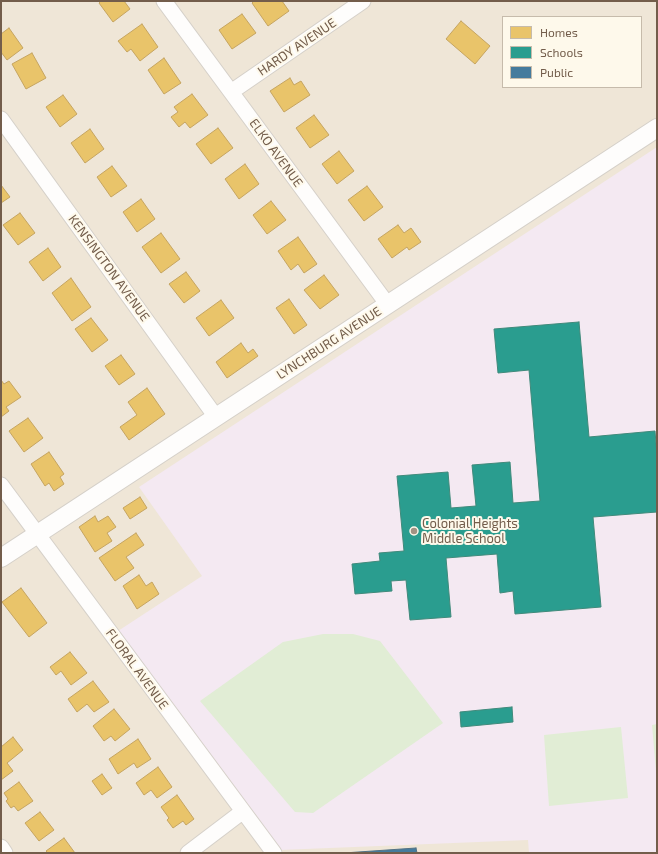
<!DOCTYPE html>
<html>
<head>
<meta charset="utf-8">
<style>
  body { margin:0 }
  #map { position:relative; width:658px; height:854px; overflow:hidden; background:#f6f3ea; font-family:"Exo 2",sans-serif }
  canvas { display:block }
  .frame { position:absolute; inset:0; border:2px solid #735d4b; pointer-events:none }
  .legend { position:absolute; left:502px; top:16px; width:140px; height:72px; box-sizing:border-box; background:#fef9eb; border:1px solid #c6bbab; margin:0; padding:5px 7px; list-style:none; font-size:12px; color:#735d4b }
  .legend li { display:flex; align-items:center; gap:8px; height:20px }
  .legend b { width:20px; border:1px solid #c6bbab }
</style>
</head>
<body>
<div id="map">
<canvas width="658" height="854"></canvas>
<div class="frame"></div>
<ul class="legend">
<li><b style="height:11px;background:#e9c46a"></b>Homes</li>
<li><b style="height:11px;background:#2a9d8f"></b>Schools</li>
<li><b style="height:11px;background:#457b9d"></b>Public</li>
</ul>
</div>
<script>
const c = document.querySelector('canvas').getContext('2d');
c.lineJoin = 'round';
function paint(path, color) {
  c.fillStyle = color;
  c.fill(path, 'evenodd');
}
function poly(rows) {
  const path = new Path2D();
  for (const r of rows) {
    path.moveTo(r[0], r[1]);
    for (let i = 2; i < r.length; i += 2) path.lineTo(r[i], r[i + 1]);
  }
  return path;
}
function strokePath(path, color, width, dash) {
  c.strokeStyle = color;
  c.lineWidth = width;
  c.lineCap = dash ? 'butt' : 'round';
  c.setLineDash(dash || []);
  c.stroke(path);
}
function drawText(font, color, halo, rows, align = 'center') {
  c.font = font + ' "Exo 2",sans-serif';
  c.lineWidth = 4;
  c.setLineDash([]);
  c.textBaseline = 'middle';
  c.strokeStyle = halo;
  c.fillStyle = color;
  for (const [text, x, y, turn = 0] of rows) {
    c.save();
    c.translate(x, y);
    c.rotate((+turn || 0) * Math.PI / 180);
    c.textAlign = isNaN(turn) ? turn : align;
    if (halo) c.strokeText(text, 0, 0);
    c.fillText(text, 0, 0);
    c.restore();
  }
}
paint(poly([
  [1,1,657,1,657,853,1,853],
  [503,17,641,17,641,87,503,87]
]), '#efe6d7');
paint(poly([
  [657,147,657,853,529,853,528,840,280,850,118,631,202,576,139,487]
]), '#f4e9f2');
paint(poly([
  [323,634,353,634,380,641,443,723,313,813,295,812,200,701,283,642],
  [657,724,657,783,652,725],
  [621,727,628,798,549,806,544,735]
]), '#e1edd5');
const homes = poly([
  [101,1,124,1,130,9,113,22,99,3,101,1],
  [254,1,282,1,289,11,268,26,252,3,254,1],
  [242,14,256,33,232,49,219,30,242,14],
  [461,21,490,46,475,64,446,39,461,21],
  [142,24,158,47,140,61,131,49,127,52,118,41,142,24],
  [9,28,23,48,7,60,1,52,1,34,9,28],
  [32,53,46,78,26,89,12,64,32,53],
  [164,58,181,83,164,94,148,70,164,58],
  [290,78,294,85,301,81,310,95,284,112,270,91,290,78],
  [192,94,208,115,190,128,185,122,179,127,171,117,178,112,174,107,192,94],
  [63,95,77,114,60,127,46,107,63,95],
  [314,115,329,135,310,148,296,128,314,115],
  [218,128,233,148,211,164,196,144,218,128],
  [90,129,104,149,85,163,71,143,90,129],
  [339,151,354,171,337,184,322,164,339,151],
  [245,164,259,184,239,199,225,179,245,164],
  [112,166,127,186,111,197,97,177,112,166],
  [1,185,10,197,1,203,1,185],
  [367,186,383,207,364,221,348,200,367,186],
  [141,199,155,219,137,232,123,212,141,199],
  [271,201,286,220,267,234,253,215,271,201],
  [20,213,35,233,18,245,3,225,20,213],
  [398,225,404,233,411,228,421,242,409,250,407,247,392,258,378,239,398,225],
  [161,233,180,259,161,273,142,247,161,233],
  [298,237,317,264,304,273,298,264,291,270,278,251,298,237],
  [48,248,61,267,43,281,29,262,48,248],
  [186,272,200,291,184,303,169,284,186,272],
  [324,275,339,295,320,309,304,290,324,275],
  [71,278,91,307,72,321,52,293,71,278],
  [289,299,307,325,294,334,276,308,289,299],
  [221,300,234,318,209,336,196,318,221,300],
  [91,318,108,340,92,352,75,329,91,318],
  [241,343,248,353,253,349,258,356,227,378,216,362,241,343],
  [121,355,135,374,119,385,105,366,121,355],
  [1,380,4,384,9,381,21,397,6,407,9,411,1,417,1,380],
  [147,388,165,414,129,440,120,427,137,415,128,402,147,388],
  [28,418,43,438,24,452,9,431,28,418],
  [49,452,64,474,60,477,64,484,54,491,49,483,45,486,31,464,49,452],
  [140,497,147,508,130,519,123,508,140,497],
  [95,516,98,522,108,516,116,527,107,533,112,541,95,552,79,527,95,516],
  [136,533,144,545,126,557,134,568,115,581,99,558,136,533],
  [139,575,146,586,152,582,159,594,137,609,123,586,139,575],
  [21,588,47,623,29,637,2,602,21,588],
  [70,652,87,673,71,685,61,671,56,675,50,667,70,652],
  [93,681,109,702,94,712,87,704,77,712,68,699,93,681],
  [114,709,130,729,115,741,111,736,104,741,93,726,114,709],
  [13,737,23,750,7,763,13,771,1,780,1,747,13,737],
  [138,739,151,759,137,768,134,763,118,774,109,759,138,739],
  [158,767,172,787,157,798,151,790,144,795,136,783,158,767],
  [102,774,112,788,102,795,92,781,102,774],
  [19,782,33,801,18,811,14,806,11,808,6,801,8,799,4,793,19,782],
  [177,795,194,819,186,825,183,821,173,828,167,820,169,818,161,807,177,795],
  [40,812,54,830,39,841,25,823,40,812],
  [64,838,75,853,48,853,46,851,64,838]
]);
paint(homes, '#e9c46a');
strokePath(homes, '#c6a561', 1);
const schools = poly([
  [579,322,589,437,655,431,657,456,657,512,593,517,601,607,515,614,513,591,500,593,497,554,446,558,451,617,410,620,406,580,391,581,392,591,355,594,352,564,380,561,379,553,404,551,397,476,448,472,451,508,476,506,472,465,510,462,513,503,540,501,529,370,498,373,494,329,579,322],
  [512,707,513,722,461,727,460,712,512,707]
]);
paint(schools, '#2a9d8f');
strokePath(schools, '#408a7b', 1);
const public = poly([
  [416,848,417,853,344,853,416,848]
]);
paint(public, '#457b9d');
strokePath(public, '#537284', 1);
const minor = poly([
  [164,1,388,305],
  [231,92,363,1],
  [1,119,216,417],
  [1,485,274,853],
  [1,847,5,853],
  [188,853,242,812]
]);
const tertiary = poly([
  [1,558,657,128]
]);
strokePath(minor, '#d5d0c9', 17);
strokePath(tertiary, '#d5d0c9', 20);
strokePath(minor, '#fefdfc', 15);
strokePath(tertiary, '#fefdfc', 18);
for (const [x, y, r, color] of [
  [414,531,4,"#a19283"]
]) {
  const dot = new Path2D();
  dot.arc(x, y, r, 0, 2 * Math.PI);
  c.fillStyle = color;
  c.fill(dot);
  strokePath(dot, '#fef9eb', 1.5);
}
drawText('13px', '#735d4b', '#fef9eb', [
  ["HARDY AVENUE",297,47,-34],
  ["ELKO AVENUE",276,153,54],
  ["KENSINGTON AVENUE",109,268,54],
  ["LYNCHBURG AVENUE",329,343,-33],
  ["FLORAL AVENUE",137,669,54]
]);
drawText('13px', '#735d4b', '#fef9eb', [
  ["Colonial Heights",422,524],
  ["Middle School",422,539]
], 'left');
</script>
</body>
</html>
